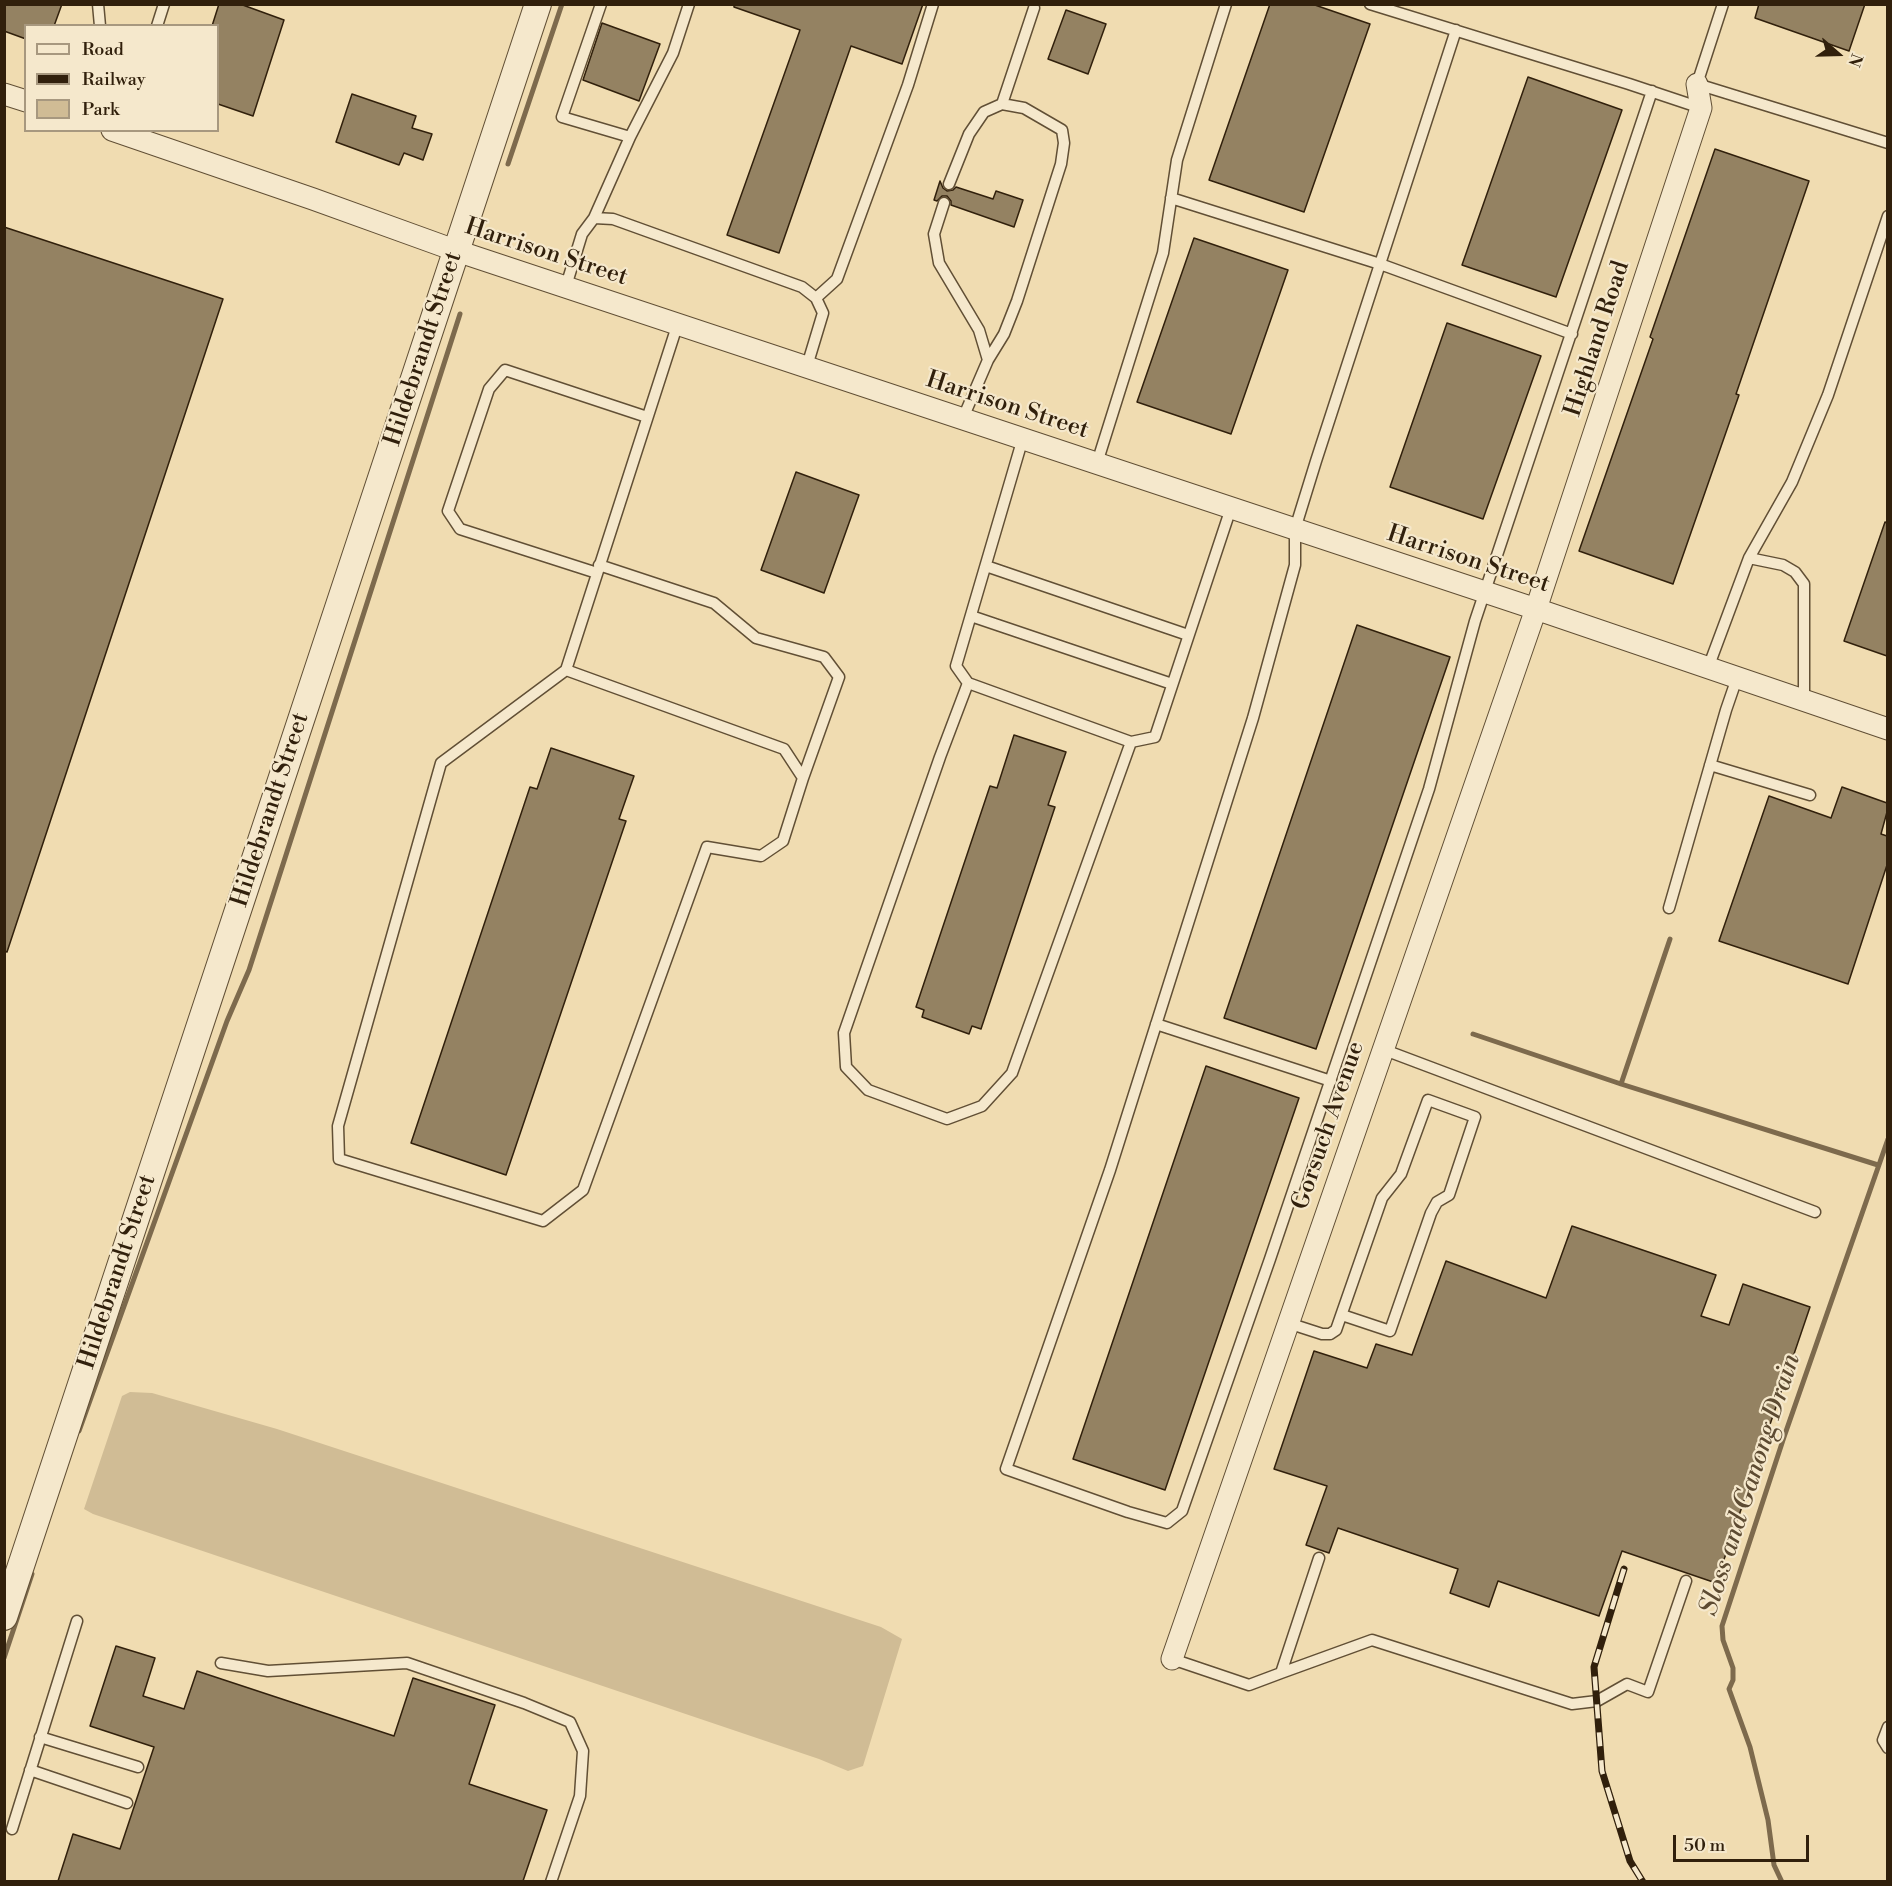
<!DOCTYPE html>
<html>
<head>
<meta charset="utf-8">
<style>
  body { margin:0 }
  #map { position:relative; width:1892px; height:1886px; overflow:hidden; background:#f0dcb1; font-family:"Libre Bodoni",serif }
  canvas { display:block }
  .frame { position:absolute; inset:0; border:6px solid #31200c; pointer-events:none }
  .legend { position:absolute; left:24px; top:24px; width:195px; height:108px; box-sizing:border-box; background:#f5e8cc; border:2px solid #a7987f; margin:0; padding:8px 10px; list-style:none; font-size:18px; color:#31200c }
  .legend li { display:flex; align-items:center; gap:12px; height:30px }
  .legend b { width:30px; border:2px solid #a7987f }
  .north { position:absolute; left:1808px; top:24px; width:60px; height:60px; -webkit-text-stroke:4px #f5e8cc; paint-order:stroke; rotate:110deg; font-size:16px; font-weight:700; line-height:24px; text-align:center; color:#31200c }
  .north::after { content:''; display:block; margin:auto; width:21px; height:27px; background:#31200c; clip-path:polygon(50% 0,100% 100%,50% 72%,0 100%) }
  .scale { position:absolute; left:1673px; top:1835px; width:136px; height:27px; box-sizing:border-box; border:3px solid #31200c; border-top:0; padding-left:8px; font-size:18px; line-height:21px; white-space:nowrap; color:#31200c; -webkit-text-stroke:4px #f5e8cc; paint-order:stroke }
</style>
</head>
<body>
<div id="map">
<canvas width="1892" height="1886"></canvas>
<div class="frame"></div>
<ul class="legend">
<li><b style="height:8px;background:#f5e8cc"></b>Road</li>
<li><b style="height:8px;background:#31200c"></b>Railway</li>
<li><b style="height:16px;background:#d0bc95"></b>Park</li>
</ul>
<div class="north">N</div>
<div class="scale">50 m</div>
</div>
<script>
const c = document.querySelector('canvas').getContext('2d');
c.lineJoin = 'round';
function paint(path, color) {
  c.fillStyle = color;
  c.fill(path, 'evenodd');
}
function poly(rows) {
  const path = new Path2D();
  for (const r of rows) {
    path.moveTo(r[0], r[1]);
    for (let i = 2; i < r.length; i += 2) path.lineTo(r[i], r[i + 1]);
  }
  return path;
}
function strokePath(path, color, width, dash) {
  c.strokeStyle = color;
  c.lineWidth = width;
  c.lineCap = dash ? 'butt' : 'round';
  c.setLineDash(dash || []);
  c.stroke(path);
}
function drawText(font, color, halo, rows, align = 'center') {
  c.font = font + ' "Libre Bodoni",serif';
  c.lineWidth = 4.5;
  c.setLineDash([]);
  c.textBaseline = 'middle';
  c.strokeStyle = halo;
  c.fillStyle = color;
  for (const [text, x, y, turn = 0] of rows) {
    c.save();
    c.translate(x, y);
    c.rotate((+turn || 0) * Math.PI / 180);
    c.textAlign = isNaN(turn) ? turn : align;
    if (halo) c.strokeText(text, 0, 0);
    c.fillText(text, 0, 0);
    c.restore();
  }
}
paint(poly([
  [130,1392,152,1393,277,1429,881,1627,902,1639,863,1766,848,1771,819,1759,93,1514,84,1509,122,1396]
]), '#d0bc95');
strokePath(poly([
  [508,164,562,4],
  [1473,1034,1621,1084,1878,1165],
  [1621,1084,1670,939],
  [79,1431,227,1021,249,970,460,314],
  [4,1658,32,1574],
  [1782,1882,1774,1865,1768,1820,1750,1747,1729,1689,1733,1680,1733,1668,1723,1640,1722,1626,1784,1437,1888,1139]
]), '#7d6a4d', 5);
const building = poly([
  [4,4,62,4,54,26,26,26,26,39,4,31,4,4],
  [219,4,240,4,284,20,253,116,218,104,218,26,212,26,219,4],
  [734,4,923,4,902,64,851,46,779,253,727,235,800,30,734,7,734,4],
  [1270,4,1312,4,1370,24,1304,212,1209,180,1270,4],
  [1759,4,1865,4,1849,51,1755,18,1759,4],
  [1066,10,1106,24,1088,74,1048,59,1066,10],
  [602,23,660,44,639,101,583,80,602,23],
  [1528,77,1622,110,1556,297,1462,265,1528,77],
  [352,94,416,116,412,128,432,134,423,160,404,153,399,165,336,142,352,94],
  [1715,149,1809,181,1736,394,1739,395,1673,584,1579,551,1653,339,1650,337,1715,149],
  [940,181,943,188,947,191,953,190,956,187,993,199,996,191,1023,200,1014,227,951,205,951,201,947,196,942,196,937,201,934,200,940,181],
  [4,227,223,299,7,952,4,951,4,227],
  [1194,238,1288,270,1231,434,1137,402,1194,238],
  [1447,323,1541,356,1483,519,1390,487,1447,323],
  [796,472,859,495,824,593,761,570,796,472],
  [1885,522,1887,523,1887,656,1844,641,1885,522],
  [1357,625,1450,657,1316,1049,1224,1018,1357,625],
  [1014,735,1066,752,1048,805,1055,807,981,1029,972,1026,969,1034,922,1017,924,1010,916,1007,990,786,997,788,1014,735],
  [551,748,634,776,619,819,626,821,506,1175,411,1143,530,787,537,789,551,748],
  [1842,787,1887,803,1887,812,1881,834,1887,836,1887,865,1848,984,1719,941,1769,796,1831,818,1842,787],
  [1206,1066,1299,1098,1165,1490,1073,1459,1206,1066],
  [1572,1226,1716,1275,1701,1316,1729,1325,1743,1284,1810,1307,1716,1583,1622,1551,1599,1616,1498,1581,1489,1607,1450,1593,1458,1569,1338,1528,1329,1553,1306,1545,1327,1486,1274,1469,1314,1351,1367,1368,1376,1344,1412,1355,1446,1261,1546,1298,1572,1226],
  [116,1646,155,1658,143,1696,184,1709,197,1671,394,1736,413,1678,495,1705,469,1784,547,1810,523,1881,58,1881,73,1834,120,1849,154,1747,90,1726,116,1646]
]);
paint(building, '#948262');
strokePath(building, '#31200c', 1.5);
const service = poly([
  [98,4,100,26],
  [1370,4,1629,84,1701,108],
  [1723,4,1697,84,1888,143],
  [157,26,164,4],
  [1456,30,1316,461,1295,529,1295,565,1253,718,1110,1170,1006,1469,1128,1512,1167,1523,1182,1511,1270,1259,1429,789,1475,621,1652,91],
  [1002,104,1034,8],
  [630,137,673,53,689,4],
  [949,184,969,134,984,112,1002,104,1024,108,1062,130,1064,143,1061,164,1017,301,1004,334,988,360,963,418],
  [1171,198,1380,264,1572,334],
  [944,203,934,234,939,263,979,330,988,360],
  [594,218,630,137,562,117,601,4],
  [566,286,582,234,594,218,613,219,802,287,816,298,823,313,807,366],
  [816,298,837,279,908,85,933,4],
  [1023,438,956,666,968,683,1131,742,1155,737,1231,508],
  [1097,463,1163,253,1177,160,1226,4],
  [1749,558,1783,565,1795,572,1804,584,1804,701],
  [599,565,714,603,756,638,824,657,839,677,803,778],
  [986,566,1188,635],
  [597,573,460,529,448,511,489,389,505,370,647,417],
  [971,616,1172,684],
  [1708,668,1749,558,1792,482,1828,395,1888,216],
  [566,670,784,749,803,778,783,841,761,856,707,847,583,1190,543,1221,339,1159,338,1126,441,763,566,670,678,323],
  [968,683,940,757,844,1033,846,1067,868,1090,947,1119,982,1106,1012,1073,1131,742],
  [1710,765,1810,795],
  [1669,908,1726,710,1737,678],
  [1156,1024,1331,1081],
  [1382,1049,1815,1212],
  [1288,1323,1322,1334,1330,1334,1336,1330,1382,1198,1401,1174,1428,1100,1475,1117,1449,1195,1437,1202,1431,1213,1390,1331,1342,1315],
  [1172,1659,1249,1685,1281,1673,1319,1558],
  [221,1663,268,1671,407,1663,524,1703,570,1722,583,1751,580,1796,551,1882],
  [1281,1673,1372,1640,1572,1704,1597,1701,1627,1684,1648,1692,1686,1581],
  [1888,1727,1883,1740,1888,1748],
  [40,1737,138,1767],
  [30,1770,127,1803],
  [12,1829,77,1621]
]);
const minor = poly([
  [4,94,26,101],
  [112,130,313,199,457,251,1536,609,1888,729],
  [1172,1659,1536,609,1701,108,1697,84]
]);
const tertiary = poly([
  [4,1617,538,4]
]);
strokePath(service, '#614f35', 13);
strokePath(minor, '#614f35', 23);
strokePath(tertiary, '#614f35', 28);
strokePath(service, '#f5e8cc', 10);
strokePath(minor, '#f5e8cc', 21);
strokePath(tertiary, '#f5e8cc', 26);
const rail = poly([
  [1624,1569,1594,1667,1602,1771,1630,1861,1643,1882]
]);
strokePath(rail, '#31200c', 7);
strokePath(rail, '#f5e8cc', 4.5, [14]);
drawText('24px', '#31200c', '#f5e8cc', [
  ["Harrison Street",546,253,18],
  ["Highland Road",1598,339,-72],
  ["Hildebrandt Street",424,349,-72],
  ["Harrison Street",1007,406,18],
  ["Harrison Street",1468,560,18],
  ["Hildebrandt Street",271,810,-72],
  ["Gorsuch Avenue",1329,1126,-71],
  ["Hildebrandt Street",118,1272,-72]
]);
drawText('italic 26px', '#5d4b32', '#f5e8cc', [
  ["Sloss and Ganong Drain",1751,1485,-72]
]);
</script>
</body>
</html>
